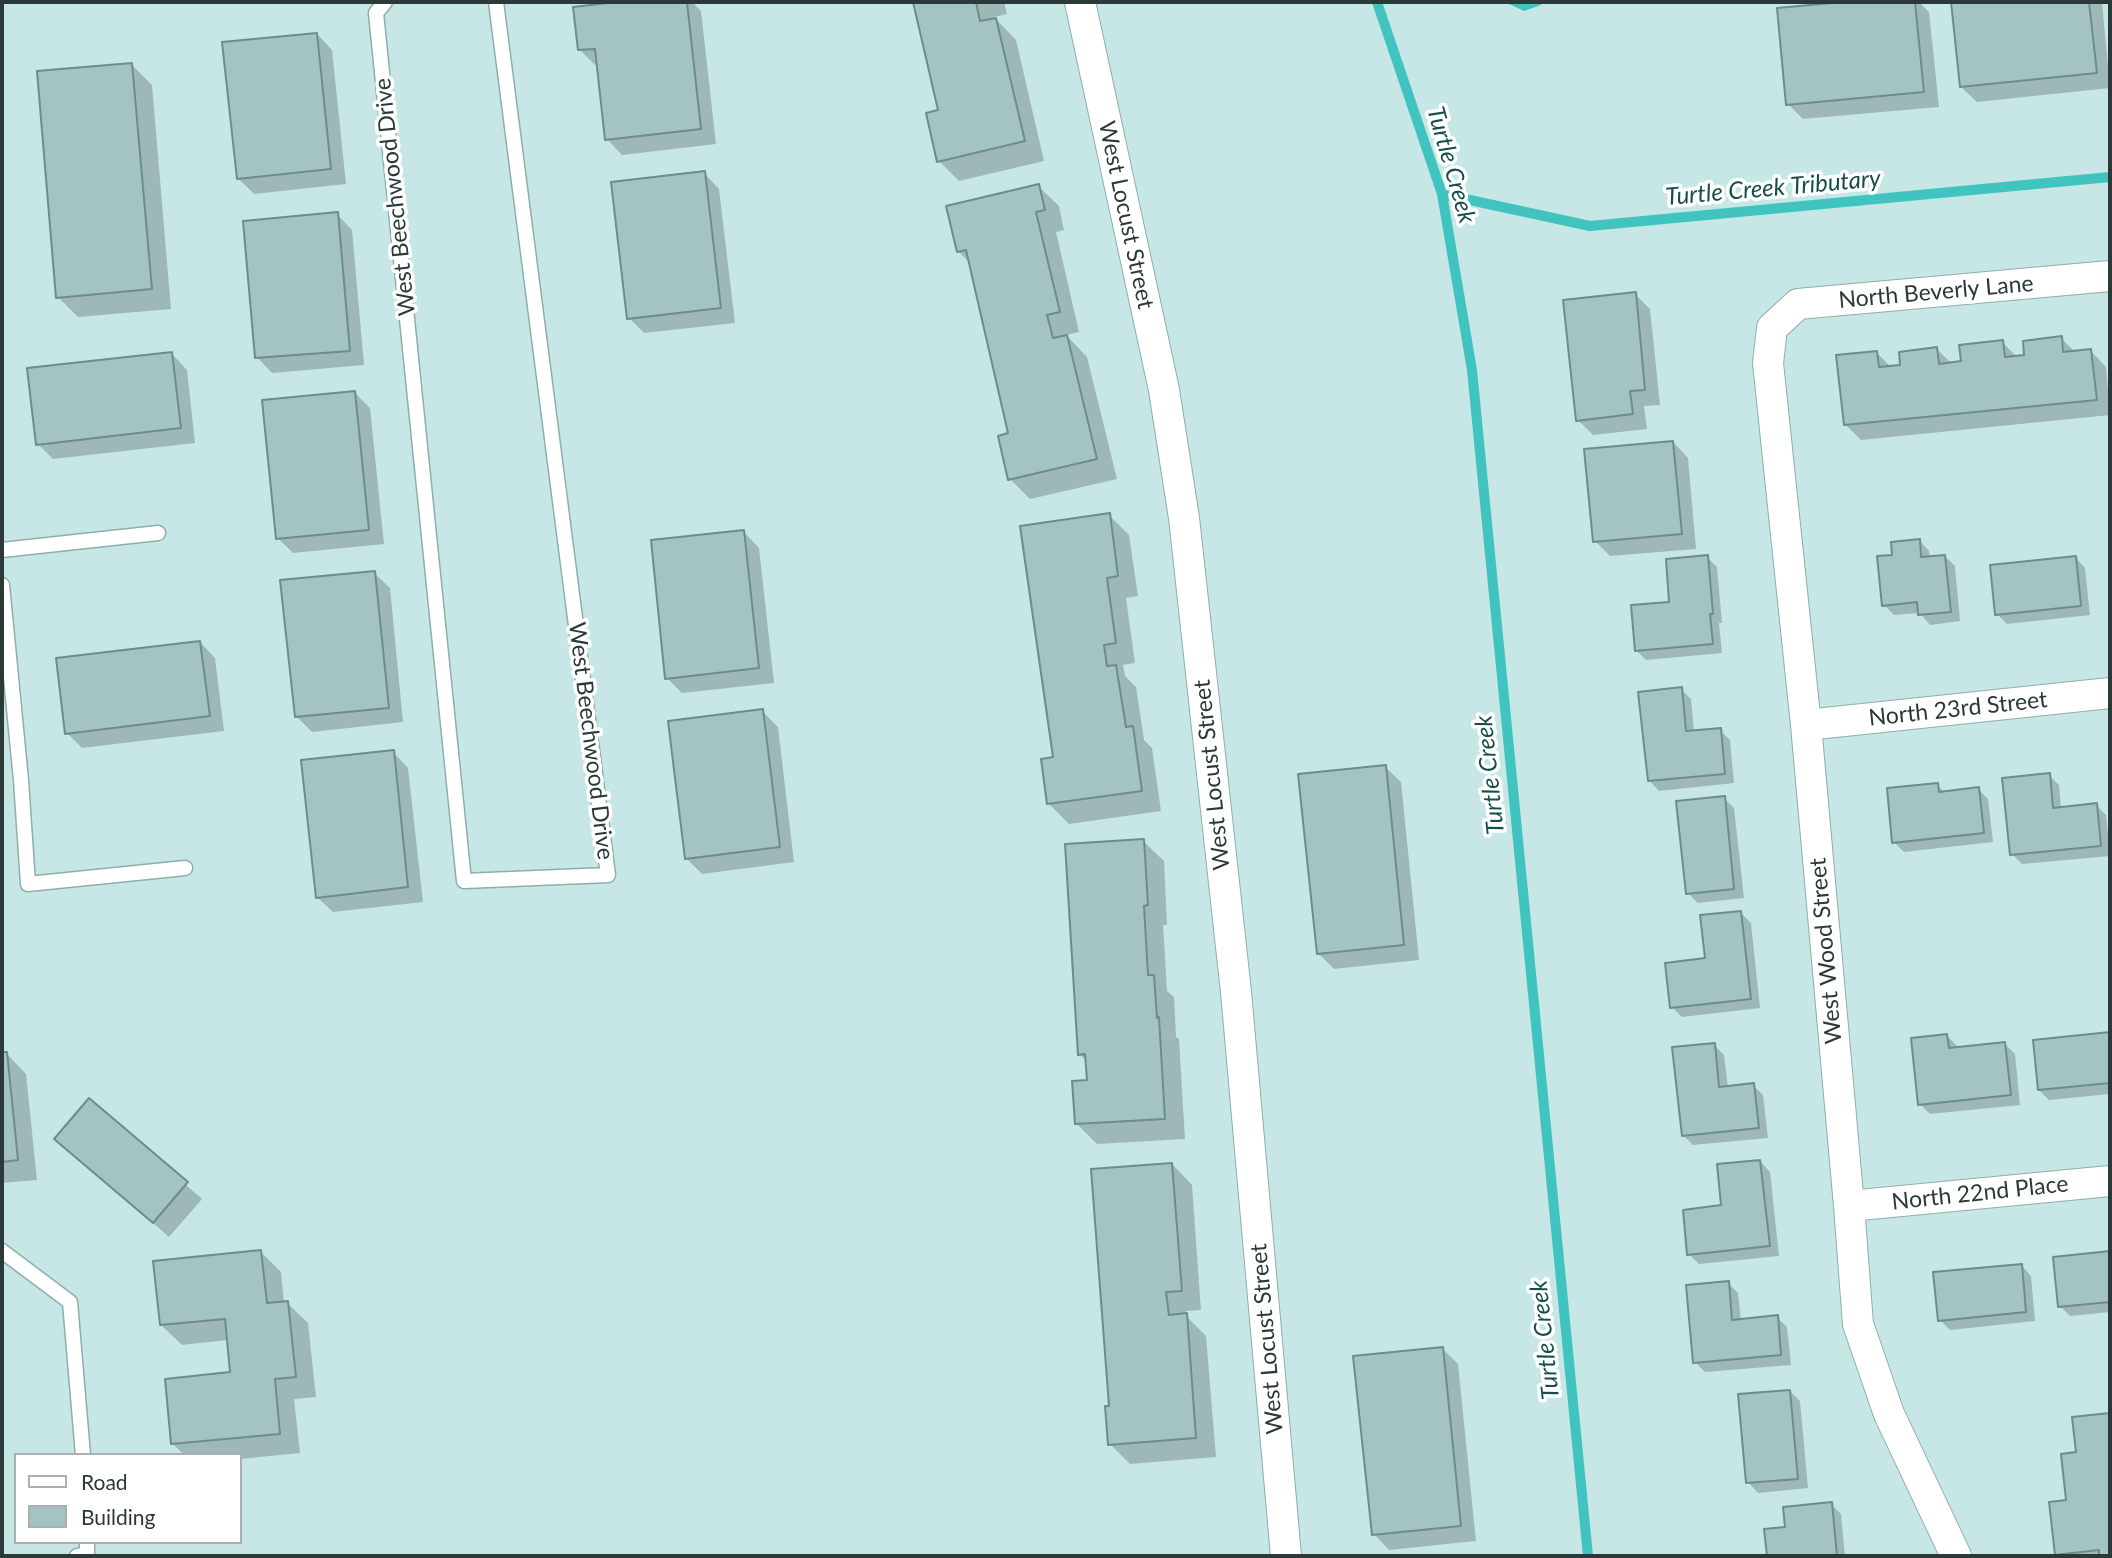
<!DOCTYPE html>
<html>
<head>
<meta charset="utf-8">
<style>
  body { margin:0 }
  #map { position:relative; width:2112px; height:1558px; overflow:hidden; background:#c6e7e5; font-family:Lato,sans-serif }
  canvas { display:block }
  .frame { position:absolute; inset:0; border:4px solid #2b3938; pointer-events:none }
  .legend { position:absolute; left:14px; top:1453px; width:228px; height:91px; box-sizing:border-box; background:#fff; border:2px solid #aab0af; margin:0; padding:9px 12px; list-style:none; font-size:21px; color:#2b3938 }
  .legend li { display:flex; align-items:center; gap:14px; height:35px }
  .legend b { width:35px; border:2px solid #aab0af }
</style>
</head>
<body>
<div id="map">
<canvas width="2112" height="1558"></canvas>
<div class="frame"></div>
<ul class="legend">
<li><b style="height:9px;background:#fff"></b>Road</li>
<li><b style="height:19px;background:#a3c4c2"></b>Building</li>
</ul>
</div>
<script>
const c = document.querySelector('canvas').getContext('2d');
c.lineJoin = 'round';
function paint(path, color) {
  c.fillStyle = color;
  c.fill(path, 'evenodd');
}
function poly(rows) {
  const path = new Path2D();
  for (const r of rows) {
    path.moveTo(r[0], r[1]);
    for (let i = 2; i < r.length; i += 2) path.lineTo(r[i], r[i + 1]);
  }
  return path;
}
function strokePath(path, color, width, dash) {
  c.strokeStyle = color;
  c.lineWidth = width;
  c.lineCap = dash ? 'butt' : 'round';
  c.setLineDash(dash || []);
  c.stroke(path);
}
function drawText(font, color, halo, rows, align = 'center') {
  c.font = font + ' Lato,sans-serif';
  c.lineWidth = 7;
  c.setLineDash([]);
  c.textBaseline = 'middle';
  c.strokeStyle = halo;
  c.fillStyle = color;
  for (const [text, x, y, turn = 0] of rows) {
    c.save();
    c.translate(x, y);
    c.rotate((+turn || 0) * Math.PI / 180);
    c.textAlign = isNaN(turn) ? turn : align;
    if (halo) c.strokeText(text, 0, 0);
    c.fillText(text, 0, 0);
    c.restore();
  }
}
paint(poly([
  [1505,2,1542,2,1541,5,1524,11]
]), '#41c3bf');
paint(poly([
  [633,2,692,2,701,11,716,144,622,155,607,139,598,65,595,65,580,50,575,8],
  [915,2,1004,2,1007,14,994,17,1016,40,1044,161,959,181,939,161,940,112],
  [1862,2,1919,2,1929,12,1939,107,1803,119,1788,104,1779,10],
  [1953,2,2102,2,2110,88,1977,102,1961,87],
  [317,34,332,50,346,184,254,194,238,178],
  [132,65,152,85,171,309,78,317,58,297],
  [704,173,719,189,735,323,644,333,629,318],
  [1038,186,1059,206,1064,230,1056,232,1079,332,1066,335,1087,357,1117,479,1030,499,1010,479,1010,434,970,263,958,251],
  [337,214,352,230,364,365,272,373,257,357],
  [1635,294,1650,309,1660,405,1644,406,1647,429,1593,435,1578,420],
  [2061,338,2076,353,2091,351,2106,367,2110,415,1861,440,1845,424,1877,353,1892,368,1902,367,1937,349,1952,364,1963,363,2002,342,2018,358,2026,357],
  [172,354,187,370,195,443,53,459,38,444],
  [355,393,370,408,384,544,293,553,278,538],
  [1673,442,1688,458,1696,549,1610,556,1595,541],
  [1109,515,1129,535,1138,596,1126,598,1135,663,1123,665,1125,676,1136,687,1144,740,1152,748,1161,811,1069,824,1049,804,1055,759],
  [744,532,759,548,774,683,682,693,667,678],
  [1919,540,1929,551,1930,558,1945,556,1955,566,1960,621,1930,625,1920,613,1894,615,1884,605],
  [1707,557,1717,567,1722,623,1719,623,1722,653,1646,660,1636,650],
  [2075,557,2085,568,2090,615,2007,624,1997,614],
  [374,573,390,588,403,722,312,732,296,716],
  [200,642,215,658,224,731,82,748,67,733],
  [1681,689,1691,699,1694,732,1720,730,1730,740,1734,783,1659,791,1649,780],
  [762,711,778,727,794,862,702,874,686,858],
  [393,752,408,768,423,902,333,912,317,897],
  [1385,767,1401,782,1419,960,1334,969,1318,953],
  [2049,775,2059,785,2061,809,2096,805,2106,815,2110,856,2022,864,2012,854],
  [1937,785,1945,793,1978,789,1988,799,1993,842,1904,852,1894,842],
  [1724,798,1734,808,1744,898,1698,903,1688,893],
  [1143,841,1164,861,1167,925,1163,925,1167,991,1174,997,1176,1037,1179,1039,1185,1139,1097,1144,1077,1124,1089,1082,1088,1062,1079,1054],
  [1741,913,1751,923,1760,1008,1682,1017,1672,1007],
  [2110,1034,2110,1094,2049,1100,2039,1090,2035,1042],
  [1947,1036,1957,1046,1957,1049,2005,1044,2015,1054,2020,1105,1930,1114,1920,1104],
  [1714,1045,1724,1055,1728,1088,1753,1085,1763,1095,1768,1138,1693,1145,1683,1135],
  [6,1053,26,1074,37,1180,2,1183,2,1054],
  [89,1101,202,1199,169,1237,57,1139],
  [1760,1161,1770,1172,1779,1256,1699,1264,1689,1254],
  [1172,1164,1192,1185,1201,1310,1186,1311,1186,1316,1206,1336,1216,1457,1130,1464,1110,1444,1111,1407],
  [261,1252,281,1272,284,1304,287,1303,308,1323,316,1397,294,1399,300,1453,240,1459,240,1455,184,1455,173,1444,232,1374,228,1340,182,1345,161,1325],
  [2110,1253,2110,1312,2070,1316,2060,1306,2055,1259],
  [2021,1265,2031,1276,2035,1321,1950,1330,1940,1320],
  [1728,1283,1738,1293,1741,1321,1777,1317,1787,1327,1791,1365,1705,1372,1695,1362],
  [1443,1349,1458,1364,1476,1541,1389,1550,1374,1534],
  [1790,1391,1800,1401,1808,1488,1758,1493,1748,1482],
  [2110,1415,2110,1556,2059,1556,2057,1554,2078,1454,2074,1419],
  [1831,1504,1841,1514,1845,1556,1768,1556,1766,1531,1787,1529]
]), '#0003');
strokePath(poly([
  [1377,2,1442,194,1472,370,1588,1556],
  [1442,194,1590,226,2110,177]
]), '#41c3bf', 10);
const building = poly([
  [617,2,687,2,701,129,605,140,595,49,578,50,573,7,617,2],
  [913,2,976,2,980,21,996,18,1025,141,937,162,926,113,938,110,913,2],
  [1843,2,1915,2,1924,92,1786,105,1777,8,1843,2],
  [1951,2,2089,2,2097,73,1960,87,1951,2],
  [317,33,331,169,237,179,222,42,317,33],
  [132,63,152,289,56,298,37,71,132,63],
  [705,171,721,308,627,319,611,182,705,171],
  [1039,184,1045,210,1036,212,1060,312,1047,315,1053,338,1067,335,1097,459,1008,480,998,436,1008,433,966,250,957,252,946,206,1039,184],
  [338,212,350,351,255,358,243,221,338,212],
  [1636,292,1645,390,1630,391,1633,414,1576,421,1563,300,1636,292],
  [2062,336,2063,352,2091,349,2097,400,1844,425,1836,355,1877,351,1879,367,1900,365,1899,352,1937,347,1939,364,1961,361,1959,345,2003,340,2005,357,2024,355,2023,341,2062,336],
  [172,352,181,428,36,445,27,368,172,352],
  [355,391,369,530,276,539,262,400,355,391],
  [1673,441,1682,534,1593,542,1584,449,1673,441],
  [1110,513,1118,576,1107,578,1116,643,1104,645,1107,666,1116,665,1126,727,1133,726,1142,791,1047,804,1041,759,1053,757,1020,526,1110,513],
  [744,530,759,668,665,679,651,540,744,530],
  [1920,539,1921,557,1945,555,1951,612,1918,615,1917,602,1882,606,1877,556,1892,555,1891,542,1920,539],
  [1708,555,1713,614,1710,614,1713,644,1635,651,1631,605,1669,602,1666,559,1708,555],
  [2076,556,2081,606,1995,615,1990,565,2076,556],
  [375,571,389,708,295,717,280,580,375,571],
  [200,641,210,716,65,734,56,658,200,641],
  [1682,687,1686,731,1721,728,1725,774,1648,781,1638,692,1682,687],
  [763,709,780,847,685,859,668,721,763,709],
  [394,750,408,887,316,898,301,760,394,750],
  [1386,765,1404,945,1317,954,1298,774,1386,765],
  [2050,773,2053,808,2097,803,2101,846,2010,855,2002,778,2050,773],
  [1938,783,1939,792,1979,787,1984,833,1892,843,1887,788,1938,783],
  [1725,796,1734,889,1686,894,1676,801,1725,796],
  [1144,839,1148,905,1144,906,1148,975,1154,975,1157,1018,1159,1017,1165,1119,1075,1124,1072,1081,1087,1080,1085,1054,1078,1055,1065,844,1144,839],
  [1741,911,1751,999,1670,1008,1665,963,1705,958,1700,915,1741,911],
  [2110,1032,2110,1083,2038,1090,2033,1040,2110,1032],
  [1947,1034,1949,1048,2005,1042,2011,1095,1918,1105,1911,1038,1947,1034],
  [1715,1043,1719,1087,1754,1083,1759,1128,1682,1136,1672,1047,1715,1043],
  [2,1052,7,1052,18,1160,2,1162,2,1052],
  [89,1098,188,1182,153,1223,54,1139,89,1098],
  [1760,1160,1770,1246,1687,1255,1683,1210,1721,1205,1717,1164,1760,1160],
  [1172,1163,1182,1291,1166,1292,1169,1315,1187,1313,1196,1438,1108,1445,1105,1406,1109,1406,1091,1169,1172,1163],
  [261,1250,267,1303,288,1301,296,1377,275,1379,280,1434,171,1444,165,1379,230,1372,225,1319,160,1325,153,1261,261,1250],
  [2110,1251,2110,1302,2058,1307,2053,1257,2110,1251],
  [2022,1264,2026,1312,1938,1321,1933,1272,2022,1264],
  [1729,1281,1732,1320,1778,1315,1781,1355,1693,1363,1686,1285,1729,1281],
  [1443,1347,1461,1526,1372,1535,1353,1356,1443,1347],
  [1790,1390,1798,1479,1746,1483,1738,1394,1790,1390],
  [2110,1413,2110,1556,2099,1556,2099,1550,2055,1555,2049,1502,2066,1500,2061,1454,2076,1452,2072,1417,2110,1413],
  [1832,1502,1837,1556,1767,1556,1764,1529,1785,1527,1783,1507,1832,1502]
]);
paint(building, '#a3c4c2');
strokePath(building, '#6d8c8a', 2);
const lane = poly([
  [385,2,376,13,464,881,608,875,496,2],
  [2,550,158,533],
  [2,585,21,780,28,884,185,868],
  [2,1251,70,1302,83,1455],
  [77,1556,87,1554,87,1542]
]);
const street = poly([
  [1080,2,1164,390,1184,518,1236,992,1286,1556],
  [1806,725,2110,693],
  [1849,1206,2110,1181],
  [1956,1556,1889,1414,1858,1324,1849,1206,1806,725,1768,363,1772,328,1798,304,2110,276]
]);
strokePath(lane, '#8eaeac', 17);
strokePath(street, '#8eaeac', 32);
strokePath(lane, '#fff', 14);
strokePath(street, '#fff', 30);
drawText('23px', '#2b3938', '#fff', [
  ["West Beechwood Drive",395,197,-96],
  ["West Locust Street",1126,215,78],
  ["North Beverly Lane",1936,292,-5],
  ["North 23rd Street",1958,709,-6],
  ["West Beechwood Drive",591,741,83],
  ["West Locust Street",1212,775,-96],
  ["West Wood Street",1826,951,-95],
  ["North 22nd Place",1980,1193,-6],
  ["West Locust Street",1267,1339,-95]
]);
drawText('italic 24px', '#164d4b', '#fff', [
  ["Turtle Creek",1451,165,74],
  ["Turtle Creek Tributary",1773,188,-5],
  ["Turtle Creek",1490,775,-96],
  ["Turtle Creek",1545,1340,-96]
]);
</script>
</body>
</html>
